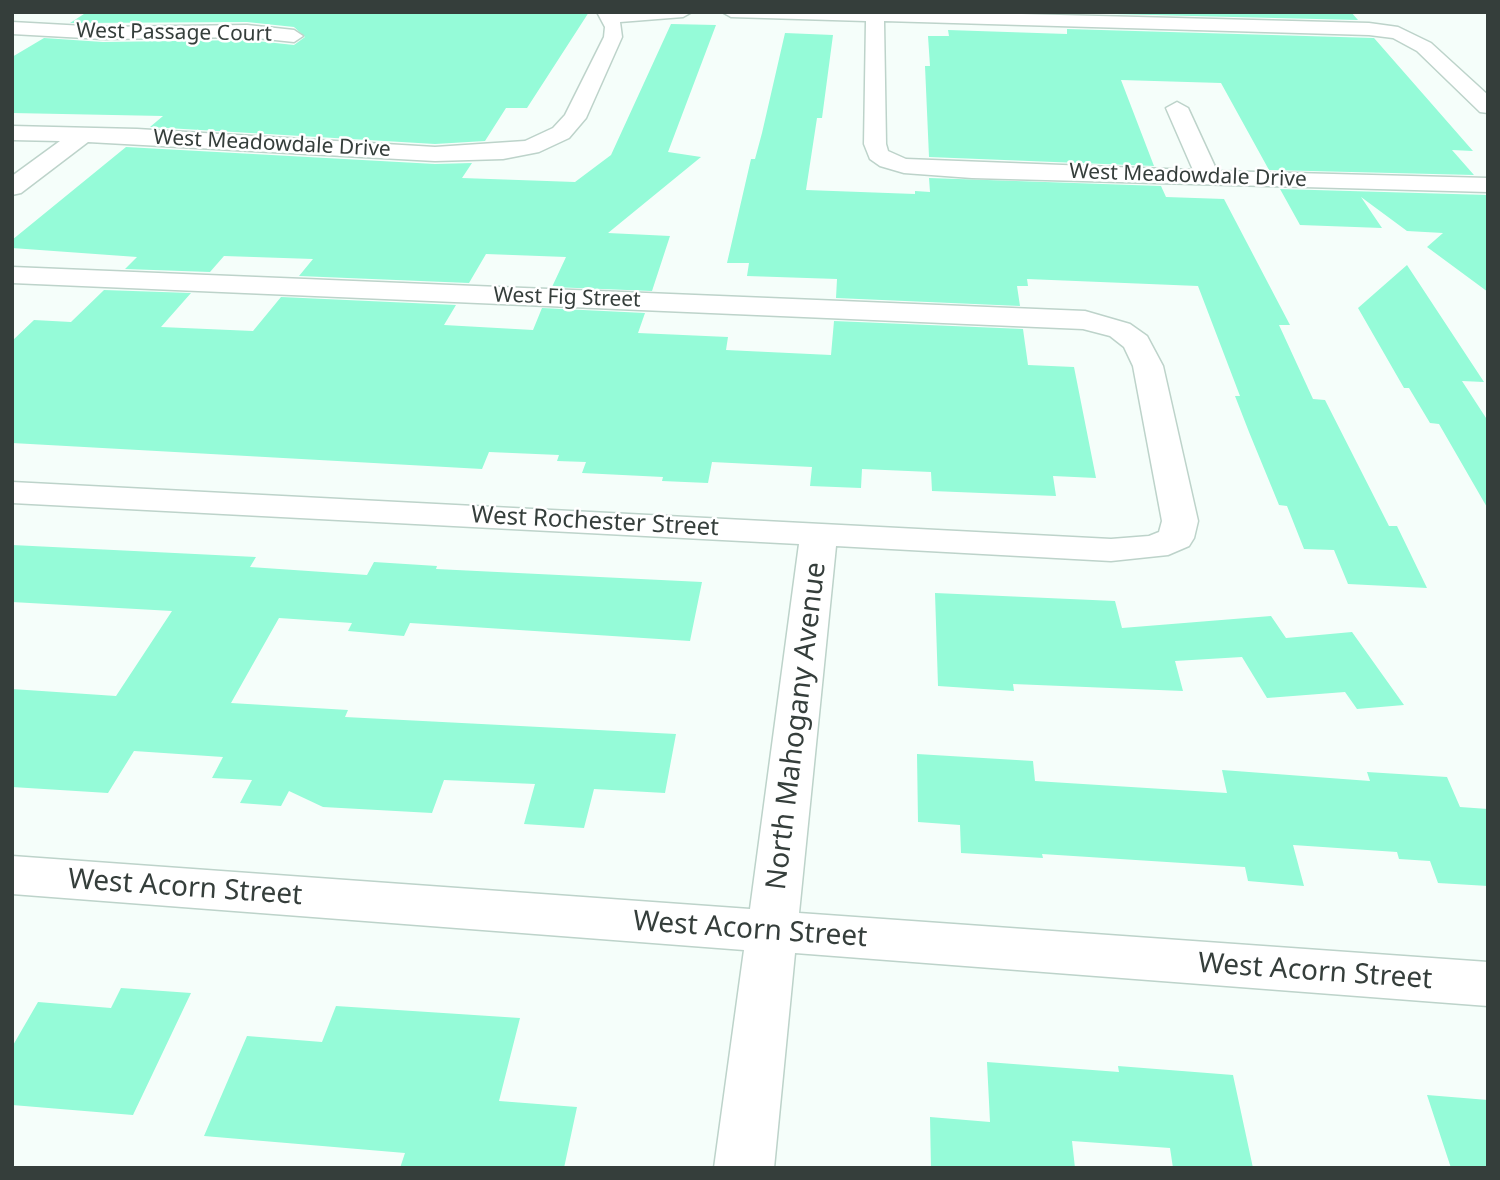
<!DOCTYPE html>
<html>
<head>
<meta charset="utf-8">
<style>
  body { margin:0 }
  #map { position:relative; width:1500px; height:1180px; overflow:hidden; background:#f5fefa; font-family:"Noto Sans",sans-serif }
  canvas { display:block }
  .frame { position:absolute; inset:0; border:14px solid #353e3b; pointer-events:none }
</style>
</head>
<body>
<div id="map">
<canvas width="1500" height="1180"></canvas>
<div class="frame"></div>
</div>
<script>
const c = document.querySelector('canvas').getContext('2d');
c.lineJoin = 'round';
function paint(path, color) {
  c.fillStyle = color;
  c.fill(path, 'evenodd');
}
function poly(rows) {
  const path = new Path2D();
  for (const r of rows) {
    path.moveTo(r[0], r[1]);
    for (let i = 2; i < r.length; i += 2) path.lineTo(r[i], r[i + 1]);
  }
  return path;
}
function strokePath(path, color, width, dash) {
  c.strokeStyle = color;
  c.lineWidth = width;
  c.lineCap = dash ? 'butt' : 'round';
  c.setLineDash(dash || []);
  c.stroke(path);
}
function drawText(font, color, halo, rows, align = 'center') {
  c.font = font + ' "Noto Sans",sans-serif';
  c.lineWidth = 5;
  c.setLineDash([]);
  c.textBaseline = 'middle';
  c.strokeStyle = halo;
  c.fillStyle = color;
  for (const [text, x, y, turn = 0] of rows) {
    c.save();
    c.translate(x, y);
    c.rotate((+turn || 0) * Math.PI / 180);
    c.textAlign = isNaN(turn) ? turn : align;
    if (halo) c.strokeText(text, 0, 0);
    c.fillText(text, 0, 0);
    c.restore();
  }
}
paint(poly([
  [87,12,589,12,527,108,506,108,485,141,435,144,150,127,163,116,12,113,12,57,44,38,103,42,247,40,294,45,305,37,294,27,247,22,70,23],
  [1068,12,1351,12,1358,20,1068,13],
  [671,24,716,25,668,152,701,157,608,233,670,236,652,291,552,287,566,257,486,254,469,283,299,276,313,259,224,256,210,272,125,269,137,257,12,248,12,240,126,147,435,164,472,163,462,178,575,182,611,155],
  [1067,29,1374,38,1473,151,1452,150,1474,175,1269,170,1221,83,1121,80,1154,166,929,157,925,66,930,66,928,36,949,36,948,30,1067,34],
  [785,33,833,35,822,118,817,118,806,190,915,194,915,191,930,192,929,178,1161,186,1166,197,1224,199,1290,325,1279,325,1313,399,1325,400,1389,526,1397,526,1427,588,1348,584,1334,550,1304,549,1287,506,1279,505,1249,432,1235,396,1240,396,1198,286,1027,279,1028,286,1017,286,1020,306,836,298,837,279,747,276,749,263,727,263,751,159,755,159,762,133],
  [1280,189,1488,195,1488,292,1427,247,1443,233,1407,231,1361,197,1382,228,1300,225],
  [1407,265,1484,382,1462,381,1488,421,1488,509,1439,424,1430,423,1409,388,1404,388,1358,308],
  [104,290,191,293,161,327,253,331,281,297,456,305,444,325,533,330,542,308,645,313,638,333,728,337,726,350,831,355,834,321,1023,329,1028,365,1074,367,1096,478,1053,476,1056,496,932,491,931,472,862,469,861,488,810,486,812,467,712,462,708,483,662,481,663,477,582,473,586,462,557,461,559,455,489,452,482,469,12,443,12,341,34,320,71,322],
  [12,545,256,557,250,567,367,575,374,562,437,566,436,569,702,582,690,641,410,623,404,636,348,631,352,623,279,618,231,703,348,710,345,717,676,734,665,793,594,789,584,828,524,824,535,784,444,780,432,813,323,807,289,791,281,806,240,803,252,780,212,778,223,757,134,751,108,793,12,787,12,689,116,696,172,611,12,602],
  [935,593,1115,601,1122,628,1271,616,1286,638,1352,632,1404,705,1357,709,1345,692,1267,698,1242,657,1175,661,1183,691,1013,684,1014,691,938,686],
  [917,754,1033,761,1035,781,1227,793,1222,770,1370,781,1367,772,1447,777,1460,807,1488,809,1488,886,1438,883,1430,861,1399,859,1397,852,1293,845,1304,886,1248,881,1245,867,1042,854,1043,858,961,853,960,825,918,822],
  [121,988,191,993,133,1115,12,1105,12,1047,38,1002,111,1008],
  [336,1006,520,1018,499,1101,577,1107,564,1168,400,1168,405,1153,204,1136,247,1036,322,1042],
  [987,1062,1119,1072,1118,1066,1233,1075,1253,1168,1173,1168,1170,1148,1072,1141,1075,1168,931,1168,930,1117,990,1122],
  [1427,1095,1488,1100,1488,1168,1451,1168]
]), '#95fbd8');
const minor = poly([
  [597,12,692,12,683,17,620,22,622,37,586,118,569,138,539,152,503,159,435,161,88,142,21,193,12,195,12,176,60,141,12,140,12,126,137,129,435,147,525,141,553,128,565,115,604,37,605,27,597,12],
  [722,12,944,12,1369,23,1398,27,1431,43,1488,95,1488,113,1480,112,1417,51,1393,38,1369,35,884,21,886,144,888,151,906,159,1193,170,1166,108,1177,102,1188,108,1217,171,1488,178,1488,192,972,178,904,173,880,166,870,159,864,144,866,21,731,17,722,12],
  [12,22,103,27,247,25,294,30,303,36,294,42,247,37,103,39,12,34,12,22],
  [12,267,1085,311,1130,324,1147,336,1163,366,1198,521,1194,538,1189,546,1168,555,1111,561,836,546,799,913,1488,962,1488,1006,795,953,774,1168,714,1168,744,950,12,894,12,856,750,909,799,544,12,503,12,482,1111,539,1149,536,1159,532,1162,521,1133,366,1124,347,1110,336,1083,329,12,283,12,267]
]);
strokePath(minor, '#bdd3ca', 3);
paint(minor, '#fff');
drawText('21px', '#353e3b', '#fff', [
  ["West Passage Court",174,33,1],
  ["West Meadowdale Drive",272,144,3],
  ["West Meadowdale Drive",1188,176,2],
  ["West Fig Street",567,298,2]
]);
drawText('24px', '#353e3b', '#fff', [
  ["West Rochester Street",595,522,3]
]);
drawText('28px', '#353e3b', '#fff', [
  ["North Mahogany Avenue",797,726,-83],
  ["West Acorn Street",185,888,4],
  ["West Acorn Street",750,930,4],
  ["West Acorn Street",1315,972,4]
]);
</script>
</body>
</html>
